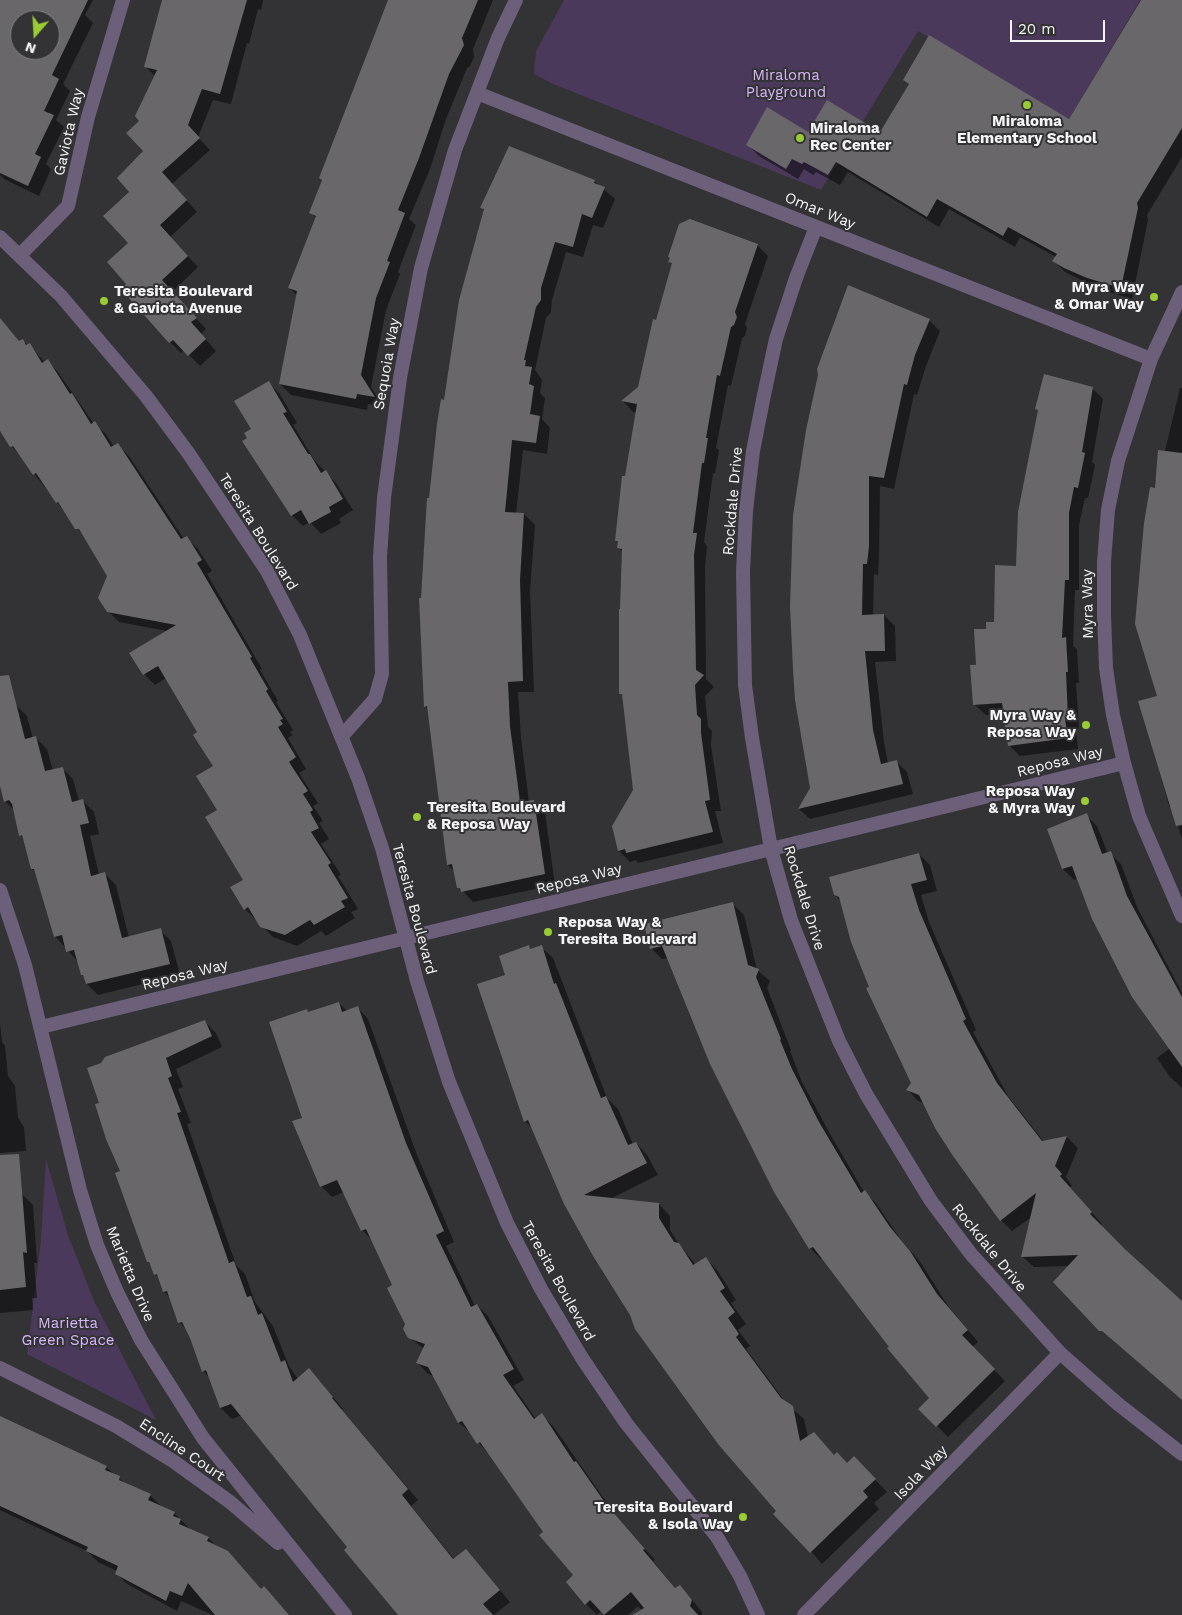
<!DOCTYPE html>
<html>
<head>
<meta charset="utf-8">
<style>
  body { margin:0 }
  #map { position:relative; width:1182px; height:1615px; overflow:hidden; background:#333235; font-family:"Work Sans",sans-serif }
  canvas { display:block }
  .north { position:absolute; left:10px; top:10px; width:50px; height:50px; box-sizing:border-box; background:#333235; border:1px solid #818082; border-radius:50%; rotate:199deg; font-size:14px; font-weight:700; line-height:20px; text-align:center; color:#f5f5f6 }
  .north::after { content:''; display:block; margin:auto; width:18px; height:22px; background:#99cb35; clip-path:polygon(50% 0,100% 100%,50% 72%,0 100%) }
  .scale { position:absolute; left:1010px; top:20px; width:95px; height:22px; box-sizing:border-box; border:2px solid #f5f5f6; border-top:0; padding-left:6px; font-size:15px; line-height:18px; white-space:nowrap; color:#f5f5f6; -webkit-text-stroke:4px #333235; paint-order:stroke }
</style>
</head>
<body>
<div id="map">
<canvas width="1182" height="1615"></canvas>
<div class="north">N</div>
<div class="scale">20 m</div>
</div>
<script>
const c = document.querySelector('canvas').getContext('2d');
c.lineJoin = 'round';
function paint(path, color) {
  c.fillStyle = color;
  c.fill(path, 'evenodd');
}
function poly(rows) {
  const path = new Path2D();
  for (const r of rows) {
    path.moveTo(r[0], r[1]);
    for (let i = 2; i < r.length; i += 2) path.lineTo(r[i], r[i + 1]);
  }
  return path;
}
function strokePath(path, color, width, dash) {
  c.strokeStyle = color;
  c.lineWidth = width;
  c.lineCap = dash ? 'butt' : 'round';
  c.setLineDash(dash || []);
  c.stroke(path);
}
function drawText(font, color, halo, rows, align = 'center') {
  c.font = font + ' "Work Sans",sans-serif';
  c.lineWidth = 4;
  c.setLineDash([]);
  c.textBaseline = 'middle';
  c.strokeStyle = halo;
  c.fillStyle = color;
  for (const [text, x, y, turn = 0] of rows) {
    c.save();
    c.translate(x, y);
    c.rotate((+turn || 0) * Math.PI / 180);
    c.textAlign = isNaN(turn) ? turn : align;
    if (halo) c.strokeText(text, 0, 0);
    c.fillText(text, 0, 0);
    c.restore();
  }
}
paint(poly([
  [564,0,1140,0,1069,119,918,31,821,190,553,84,534,74,536,51],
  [46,1159,68,1235,94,1301,156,1420,27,1354,41,1240]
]), '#4b395c');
paint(poly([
  [0,0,93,0,85,15,93,23,63,84,70,91,56,120,64,127,46,164,51,169,39,196,4,179,0,175],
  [20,20,50,20,50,50,20,50],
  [168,0,263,0,261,10,258,9,249,44,247,43,231,104,213,100,198,137,210,150,172,184,197,212,170,237,198,267,172,292,206,329,201,334,216,351,200,366,184,350,181,353,170,342,128,284,131,192,145,151,141,121,155,76,146,67],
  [389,0,493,0,473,49,474,57,470,66,467,68,446,119,430,169,409,219,416,225,398,272,400,274,386,310,371,387,384,407,368,404,367,410,291,395,280,384,297,295,289,288,317,219,310,212],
  [1141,0,1182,0,1182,157,1147,215,1148,220,1132,299,1099,289,1065,272,1054,261,1056,257,1020,237,1015,247,949,209,939,227,848,172,840,185,816,172,813,175,804,169,798,179,759,156,748,145,808,133,881,134,1070,121],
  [594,181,615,199,603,228,593,225,583,257,566,252,552,300,551,312,546,318,535,370,542,380,540,393,545,398,542,419,550,428,547,454,523,450,516,514,524,514,535,525,530,591,534,692,518,692,521,738,529,802,534,802,545,813,555,885,473,902,459,887,455,872,448,865,428,709,425,706,422,600,430,499,445,401,485,211,482,208],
  [757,245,768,256,745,324,747,328,745,336,742,338,731,386,728,385,716,448,719,450,715,474,713,473,704,542,707,546,705,567,706,679,714,687,705,696,708,727,712,731,711,745,721,811,715,811,723,843,638,863,636,860,630,862,619,851,634,790,624,697,621,694,623,552,619,548,619,543,617,540,637,413,633,412,623,401,639,388,673,265,670,262],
  [849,287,929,320,940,331,926,366,917,395,914,394,894,489,880,486,879,558,878,575,874,574,873,616,884,615,895,626,896,661,875,662,884,742,888,763,896,761,907,772,913,794,810,819,799,809,811,788],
  [0,319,20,342,22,340,28,345,29,344,45,363,48,361,58,372,94,424,106,434,114,447,118,445,129,456,184,539,187,538,198,549,212,571,207,574,262,669,260,670,278,701,276,702,293,730,290,732,293,735,288,738,306,769,299,773,318,803,313,806,323,821,319,823,329,839,321,844,341,875,338,876,358,909,351,912,355,918,326,936,321,931,297,946,273,937,245,909,232,888,244,880,219,810,215,766,199,733,166,678,155,685,144,674,167,631,119,622,108,611,109,576,86,539,0,431],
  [268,382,279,393,297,423,293,425,315,461,336,483,353,510,339,519,341,523,321,534,310,522,303,526,292,515,249,438],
  [1092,388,1103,399,1092,462,1095,465,1088,498,1085,498,1079,525,1079,590,1075,590,1073,646,1077,649,1079,683,1076,683,1079,729,1076,729,1078,749,1020,756,1009,745,1005,714,986,715,974,704,978,666,988,630,995,623,1017,567,1039,411,1036,409],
  [1180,388,1182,388,1182,839,1173,810,1169,806,1140,702,1159,697,1156,489],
  [0,677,16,705,27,716,33,739,36,738,47,749,53,771,62,768,73,779,79,801,83,801,94,812,99,834,90,836,99,875,105,874,116,885,129,938,160,930,171,941,180,975,98,995,87,984,79,963,55,936,37,873,32,869,14,810,5,801,0,782],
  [1086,815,1097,826,1108,854,1110,853,1121,864,1138,909,1182,993,1182,1088,1170,1077,1157,1058,1170,1048,1078,878,1074,880,1063,869],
  [919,854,930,865,937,891,921,895,929,922,976,1030,973,1032,1008,1096,1044,1142,1067,1137,1078,1148,1066,1177,1072,1186,1070,1187,1102,1224,1100,1225,1182,1303,1182,1400,1093,1323,1069,1266,1034,1267,1023,1257,1033,1216,1012,1231,1001,1220,979,1190,924,1103,918,1101,908,1090,913,1083,841,901,835,895],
  [733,904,744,915,757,970,770,981,767,988,791,1050,790,1051,802,1082,830,1134,864,1192,876,1203,901,1240,921,1263,948,1306,978,1342,972,1347,1005,1381,948,1437,920,1409,931,1398,823,1258,821,1259,810,1248,753,1150,724,1091,668,958,662,959,651,948],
  [528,947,532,950,541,947,553,958,607,1098,618,1109,633,1144,636,1143,647,1155,658,1175,610,1199,659,1204,670,1216,670,1230,679,1244,696,1265,706,1259,717,1270,736,1300,731,1303,746,1324,738,1330,750,1346,746,1349,787,1404,804,1419,808,1437,847,1464,865,1469,887,1492,874,1503,879,1509,822,1564,777,1511,631,1315,534,1130,525,1121,507,976],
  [339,1003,347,1011,358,1008,368,1019,417,1155,454,1242,446,1246,475,1306,477,1305,488,1316,524,1380,513,1386,536,1419,542,1415,553,1426,617,1517,655,1560,653,1561,676,1589,679,1586,690,1597,702,1612,702,1615,646,1615,638,1606,628,1615,605,1615,601,1611,597,1615,586,1604,575,1576,545,1532,489,1455,471,1433,459,1423,434,1376,428,1374,418,1363,424,1349,409,1337,394,1286,373,1241,362,1230,344,1192,332,1197,321,1186,303,1118,307,1010,309,1013],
  [0,1022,2,1042,5,1046,8,1076,15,1086,18,1118,24,1127,26,1151,0,1153],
  [205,1022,216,1033,222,1047,176,1069,183,1087,178,1089,191,1123,187,1124,236,1265,245,1274,255,1302,273,1326,289,1366,298,1379,309,1370,320,1381,343,1409,342,1410,418,1500,411,1506,454,1559,466,1550,510,1602,494,1615,400,1615,349,1547,242,1415,232,1419,221,1408,211,1379,203,1371,188,1331,180,1323,171,1298,164,1292,160,1280,148,1262,101,1104],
  [22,1194,33,1205,37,1263,34,1263,37,1298,32,1298,33,1310,0,1313,0,1195],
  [0,1418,106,1467,127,1485,150,1495,161,1506,174,1513,191,1530,208,1538,261,1590,264,1588,288,1615,213,1615,181,1601,177,1611,127,1584,116,1573,117,1571,98,1562,87,1551,0,1510]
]), '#0007');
paint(poly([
  [0,0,88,0,52,75,59,79,44,111,54,115,35,154,41,157,28,186,0,173],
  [20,20,50,20,50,50,20,50],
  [162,0,247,0,220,94,202,89,188,125,200,138,162,172,187,200,160,225,188,256,162,280,197,318,191,322,206,339,188,356,173,340,169,343,121,289,126,284,107,262,128,243,103,216,129,192,117,178,143,151,126,133,139,121,135,116,157,70,144,67],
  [388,0,478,0,462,38,464,45,449,74,419,158,398,210,405,213,387,261,390,262,376,298,361,375,375,397,357,394,356,399,279,384,297,291,288,288,316,216,309,213,322,180,319,178],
  [1141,0,1182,0,1182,128,1137,203,1138,208,1121,288,1087,278,1064,268,1052,261,1057,254,1008,227,1003,236,937,199,927,217,836,162,828,175,804,162,802,164,792,159,786,169,746,145,767,107,808,132,827,100,880,132,909,84,903,80,929,35,1069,119],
  [509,146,595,180,594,183,605,187,592,218,582,214,573,247,555,242,541,288,541,300,536,307,524,360,526,360,525,366,532,367,529,384,534,386,530,414,540,416,536,443,512,440,505,512,524,513,520,580,523,681,508,682,510,726,520,802,534,800,545,874,461,892,460,888,457,888,452,864,447,865,427,706,424,707,419,598,421,598,427,498,429,498,437,424,441,399,444,400,459,300,484,209,480,208],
  [690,219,758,244,735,312,737,317,734,325,731,327,720,376,717,375,706,438,708,438,704,463,702,463,693,533,697,533,694,555,696,670,704,675,695,685,697,715,701,719,701,733,710,800,705,801,713,832,626,853,625,849,618,851,612,826,633,790,622,694,619,694,619,609,620,609,622,549,617,548,618,541,615,541,622,476,625,476,637,404,621,401,638,387,653,319,656,320,672,263,668,262,670,258,668,257,679,224],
  [848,285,930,319,915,355,907,385,904,384,884,478,869,476,869,546,867,564,863,564,862,615,884,614,885,651,865,651,873,730,881,764,897,760,903,784,798,809,810,788,795,700,793,669,790,606,793,515,806,430,818,375,817,369],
  [0,318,19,341,23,339,26,345,30,343,42,363,48,359,70,394,72,393,91,424,95,421,111,447,118,443,181,539,187,536,202,560,197,563,252,657,250,658,268,689,266,691,283,719,280,720,283,724,278,727,296,757,289,762,308,791,303,794,313,810,310,812,319,828,311,832,331,863,328,865,348,898,341,901,345,907,314,925,310,920,285,935,260,927,248,907,244,910,230,887,243,880,205,817,217,810,196,776,213,766,193,735,197,732,158,666,143,675,129,653,176,625,107,612,98,598,107,576,79,529,75,529,58,502,56,503,36,473,33,475,13,446,10,447,0,431],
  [1044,374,1093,387,1082,452,1085,453,1078,488,1074,487,1069,513,1069,580,1065,580,1062,638,1066,637,1068,672,1066,672,1068,719,1065,719,1068,738,1008,746,1002,703,973,705,970,665,976,665,974,629,986,629,986,622,994,622,995,565,1016,566,1018,512,1038,410,1035,409],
  [269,381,287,412,283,413,308,454,310,454,321,473,326,470,343,499,329,507,331,512,309,524,301,510,291,516,242,441,247,438,244,433,251,429,234,401],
  [1158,450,1182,453,1182,825,1176,826,1138,701,1157,696,1135,624,1144,523,1150,487,1155,488],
  [9,675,25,739,36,736,45,771,63,767,72,802,83,799,89,823,80,825,91,876,105,872,122,938,161,928,170,964,86,984,83,975,81,975,74,950,66,952,62,935,54,937,34,869,31,869,22,835,19,836,12,804,9,800,4,802,0,786,0,676],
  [1087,813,1102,854,1111,851,1127,896,1182,997,1182,1067,1132,997,1092,919,1072,866,1062,869,1047,829],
  [919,853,927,880,911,884,919,910,966,1019,963,1021,997,1083,1042,1141,1067,1136,1055,1166,1062,1174,1060,1176,1092,1212,1090,1214,1126,1250,1182,1301,1182,1400,1102,1331,1099,1331,1053,1282,1078,1255,1021,1257,1036,1193,1000,1221,953,1156,935,1128,919,1095,906,1090,911,1083,866,988,869,987,851,942,839,897,834,895,829,877],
  [733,902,748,965,759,969,756,977,781,1039,780,1040,792,1069,819,1122,861,1193,865,1190,890,1227,910,1251,937,1294,968,1330,962,1335,995,1369,936,1427,918,1409,929,1398,887,1348,889,1347,813,1247,809,1249,774,1192,710,1064,662,946,650,949,644,924],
  [529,945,530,949,542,945,554,984,556,983,601,1098,606,1096,628,1145,636,1142,647,1163,584,1195,659,1203,659,1218,674,1242,679,1243,693,1265,706,1257,725,1288,720,1291,735,1312,728,1318,739,1334,736,1337,781,1398,793,1406,800,1441,814,1432,834,1455,837,1452,847,1463,854,1456,876,1479,863,1491,868,1497,810,1553,773,1514,776,1511,718,1444,635,1329,630,1315,593,1256,564,1204,528,1120,524,1122,477,984,505,975,499,956],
  [339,1002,342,1012,358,1006,406,1143,444,1231,436,1235,471,1307,477,1304,514,1369,503,1375,534,1419,542,1413,574,1462,576,1461,606,1504,645,1549,643,1550,675,1588,680,1585,692,1600,690,1606,698,1615,632,1615,644,1608,631,1592,604,1615,590,1600,585,1605,566,1582,573,1575,539,1535,543,1532,480,1442,477,1444,462,1421,458,1423,428,1367,416,1363,425,1344,408,1338,403,1329,405,1324,387,1288,392,1285,366,1229,361,1231,337,1180,320,1187,292,1121,302,1118,269,1022,307,1009,308,1012],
  [205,1020,212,1036,166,1058,172,1076,168,1078,181,1112,177,1113,229,1263,234,1261,247,1297,251,1296,258,1315,262,1313,281,1362,285,1360,293,1382,309,1368,333,1397,332,1398,408,1489,402,1495,453,1559,466,1549,500,1590,483,1604,493,1615,398,1615,344,1550,347,1547,231,1404,220,1408,206,1370,202,1372,190,1338,182,1322,178,1323,167,1291,163,1292,157,1274,154,1275,149,1262,147,1262,115,1173,120,1171,106,1139,95,1104,99,1103,87,1068,101,1063,105,1057],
  [19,1154,27,1253,23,1252,26,1287,0,1290,0,1155],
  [0,1416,107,1466,105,1470,120,1476,119,1480,151,1494,148,1500,175,1512,173,1516,181,1519,179,1524,209,1537,207,1541,228,1551,261,1589,264,1586,289,1615,215,1615,188,1583,182,1596,170,1591,166,1601,115,1574,118,1566,86,1551,88,1547,0,1506]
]), '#69676a');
strokePath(poly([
  [477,93,1151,359],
  [816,227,796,278,776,339,764,395,753,451,746,511,743,572,745,685,752,738,771,849,791,920,839,1041,866,1094,931,1201,971,1254,1060,1353,1118,1404,1182,1454],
  [20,255,68,206,88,117,123,0],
  [1182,292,1151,359,1118,461,1108,510,1104,562,1104,615,1106,668,1113,715,1124,763,1139,816,1182,916],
  [342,736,375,699,382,674,380,557,384,498,400,378,421,268,455,150,498,38,516,0],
  [0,890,25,965,80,1190,97,1245,117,1292,141,1340,203,1438,345,1615],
  [41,1027,1124,763],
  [0,1368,116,1426,173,1461,230,1502,278,1543],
  [804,1615,1060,1353]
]), '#6c5f7a', 14);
strokePath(poly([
  [0,237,61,296,146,396,189,454,267,571,300,635,358,778,382,848,417,981,449,1082,507,1223,541,1289,582,1358,626,1423,717,1537,740,1576,758,1615]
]), '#6c5f7a', 14);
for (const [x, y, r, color] of [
  [1027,105,5,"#99cb35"],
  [800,138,5,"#99cb35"],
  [1154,297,5,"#99cb35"],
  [104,301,5,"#99cb35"],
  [1086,725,5,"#99cb35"],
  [1085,801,5,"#99cb35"],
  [417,817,5,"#99cb35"],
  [548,932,5,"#99cb35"],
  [743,1517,5,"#99cb35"]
]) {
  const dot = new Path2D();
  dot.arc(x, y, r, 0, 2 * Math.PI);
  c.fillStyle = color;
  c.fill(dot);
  strokePath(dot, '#333235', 2);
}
drawText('15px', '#d8b6fc', '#333235', [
  ["Miraloma",786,76],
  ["Playground",786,93],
  ["Marietta",68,1324],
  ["Green Space",68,1341]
]);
drawText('bold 15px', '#f5f5f6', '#333235', [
  ["Miraloma",1027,122,"center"],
  ["Elementary School",1027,139,"center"],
  ["Miraloma",810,129],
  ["Rec Center",810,146],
  ["Myra Way",1144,288,"right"],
  ["& Omar Way",1144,305,"right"],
  ["Teresita Boulevard",114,292],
  ["& Gaviota Avenue",114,309],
  ["Myra Way &",1076,716,"right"],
  ["Reposa Way",1076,733,"right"],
  ["Reposa Way",1075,792,"right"],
  ["& Myra Way",1075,809,"right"],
  ["Teresita Boulevard",427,808],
  ["& Reposa Way",427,825],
  ["Reposa Way &",558,923],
  ["Teresita Boulevard",558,940],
  ["Teresita Boulevard",733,1508,"right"],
  ["& Isola Way",733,1525,"right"]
], 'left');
drawText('15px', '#f5f5f6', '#333235', [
  ["Gaviota Way",69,132,-77],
  ["Omar Way",820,211,22],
  ["Sequoia Way",387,364,-80],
  ["Rockdale Drive",733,501,-85],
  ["Teresita Boulevard",258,532,58],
  ["Myra Way",1088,604,-91],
  ["Reposa Way",1060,762,-14],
  ["Reposa Way",579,879,-14],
  ["Rockdale Drive",804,898,73],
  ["Teresita Boulevard",414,909,75],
  ["Reposa Way",185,975,-14],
  ["Rockdale Drive",989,1248,51],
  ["Marietta Drive",130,1274,67],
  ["Teresita Boulevard",558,1281,61],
  ["Encline Court",182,1450,34],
  ["Isola Way",921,1473,-46]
]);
</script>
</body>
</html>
